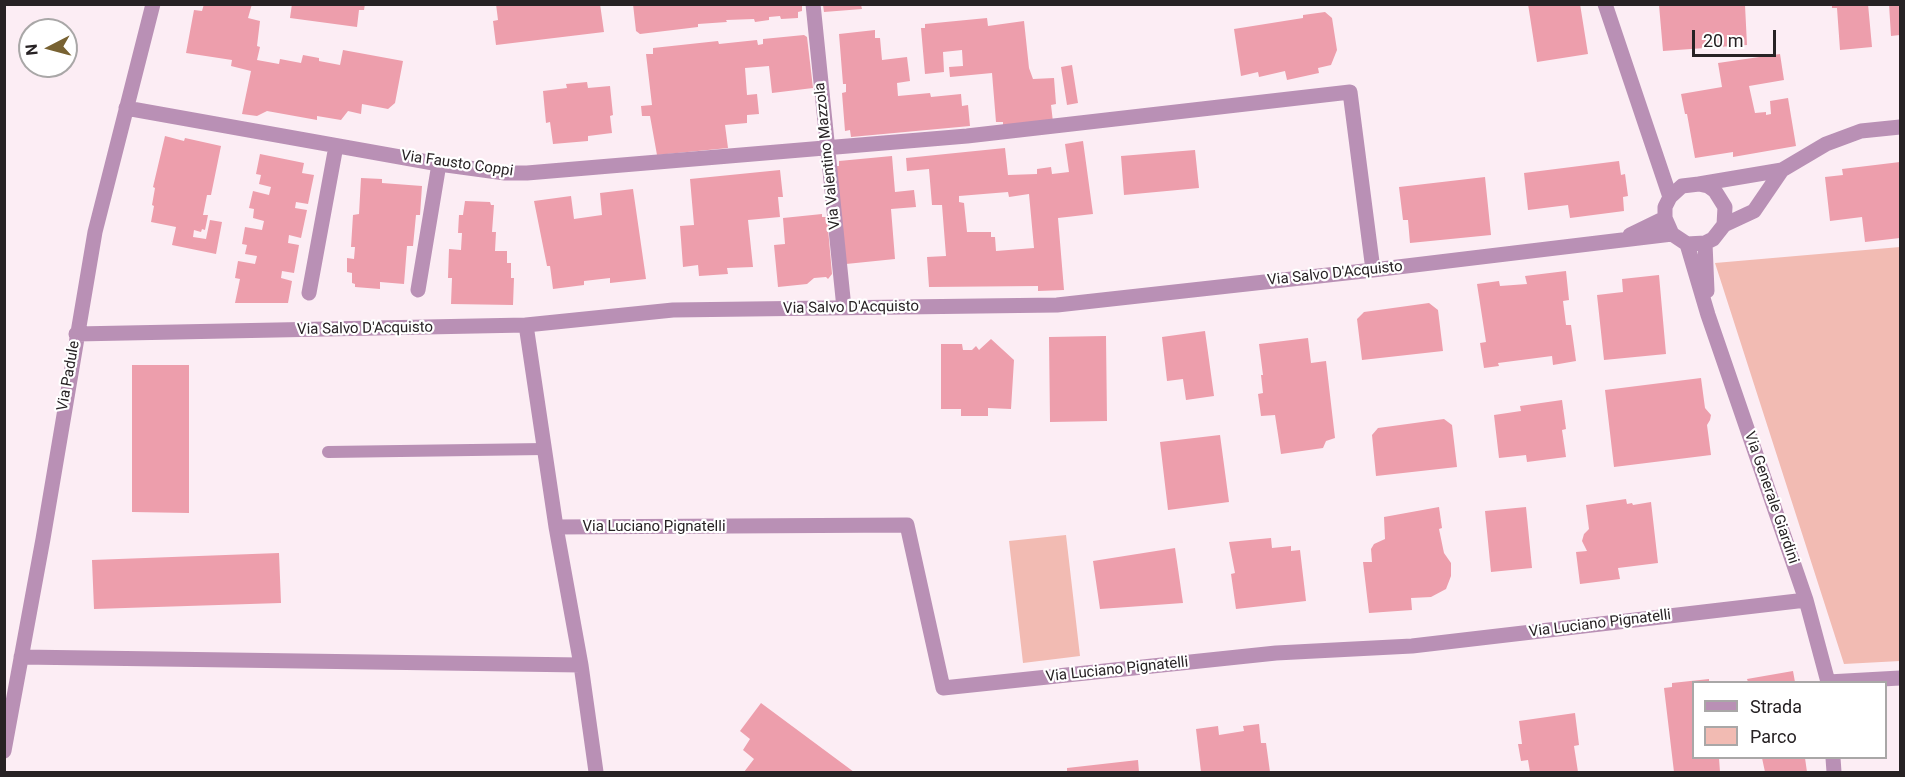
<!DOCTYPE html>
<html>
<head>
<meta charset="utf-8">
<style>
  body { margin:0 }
  #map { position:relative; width:1905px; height:777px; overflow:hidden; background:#fcedf4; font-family:Roboto,sans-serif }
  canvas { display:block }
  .frame { position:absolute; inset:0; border:6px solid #272224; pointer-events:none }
  .legend { position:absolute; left:1692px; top:681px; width:195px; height:78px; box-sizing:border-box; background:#fff; border:2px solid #a9a7a7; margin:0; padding:8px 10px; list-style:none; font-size:18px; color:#272224 }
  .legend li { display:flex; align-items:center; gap:12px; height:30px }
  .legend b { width:30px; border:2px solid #a9a7a7 }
  .north { position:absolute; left:18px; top:18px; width:60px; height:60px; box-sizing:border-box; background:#fff; border:2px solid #a9a7a7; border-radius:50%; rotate:264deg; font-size:16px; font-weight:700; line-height:24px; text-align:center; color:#272224 }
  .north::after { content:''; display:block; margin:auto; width:21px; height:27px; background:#786232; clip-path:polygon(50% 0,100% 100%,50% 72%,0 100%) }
  .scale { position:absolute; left:1692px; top:30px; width:84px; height:27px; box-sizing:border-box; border:3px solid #272224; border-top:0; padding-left:8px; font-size:18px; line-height:21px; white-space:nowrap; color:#272224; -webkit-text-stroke:4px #fff; paint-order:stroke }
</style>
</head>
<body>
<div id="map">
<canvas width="1905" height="777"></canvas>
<div class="frame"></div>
<ul class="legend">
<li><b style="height:8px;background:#b990b5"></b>Strada</li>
<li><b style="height:16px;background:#f2bbb3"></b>Parco</li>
</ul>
<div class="north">N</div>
<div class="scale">20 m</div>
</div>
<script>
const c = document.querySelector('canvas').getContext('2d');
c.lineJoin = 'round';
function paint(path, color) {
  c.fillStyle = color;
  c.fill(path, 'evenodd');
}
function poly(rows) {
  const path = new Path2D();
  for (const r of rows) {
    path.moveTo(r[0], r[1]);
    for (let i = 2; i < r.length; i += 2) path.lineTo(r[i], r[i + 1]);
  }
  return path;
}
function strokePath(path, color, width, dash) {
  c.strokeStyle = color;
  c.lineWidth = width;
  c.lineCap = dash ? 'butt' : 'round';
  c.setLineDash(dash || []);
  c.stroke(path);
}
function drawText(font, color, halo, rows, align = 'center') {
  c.font = font + ' Roboto,sans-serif';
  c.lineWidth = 4.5;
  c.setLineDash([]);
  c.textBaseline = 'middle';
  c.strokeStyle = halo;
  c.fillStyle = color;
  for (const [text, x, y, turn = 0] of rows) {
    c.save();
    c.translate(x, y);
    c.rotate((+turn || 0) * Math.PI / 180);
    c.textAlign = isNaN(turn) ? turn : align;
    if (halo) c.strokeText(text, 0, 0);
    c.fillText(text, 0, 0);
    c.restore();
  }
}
paint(poly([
  [1900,247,1900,661,1844,664,1715,263],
  [1066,535,1080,656,1023,663,1009,541]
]), '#f2bbb3');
paint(poly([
  [204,4,252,4,248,18,260,21,257,46,260,47,257,60,279,64,280,59,301,63,303,55,319,58,319,61,340,65,343,50,403,61,395,103,388,109,362,104,361,114,348,111,341,120,317,116,317,120,267,111,257,116,242,114,251,71,231,66,232,60,186,53,194,10,202,11],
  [292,4,365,4,364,10,359,10,357,27,290,18],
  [496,4,600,4,604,32,496,45,493,21,498,20],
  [633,4,802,4,802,11,798,12,798,18,781,19,780,16,769,17,769,20,755,22,754,19,726,20,727,22,698,24,698,27,640,34,636,31],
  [1528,4,1580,4,1588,54,1537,62],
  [1832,4,1868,4,1872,47,1840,50,1837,8,1832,8],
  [1889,4,1900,4,1900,35,1891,36],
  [823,5,861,5,862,9,824,12],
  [1659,5,1745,5,1747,45,1663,51],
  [1325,12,1332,18,1337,50,1331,65,1318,68,1319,73,1287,80,1285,71,1259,77,1258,72,1241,76,1234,29,1303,18,1303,15],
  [987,18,988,26,1024,21,1029,68,1033,79,1054,78,1056,104,1051,105,1053,122,1003,127,1003,122,996,122,992,73,950,77,949,67,963,66,962,50,943,52,944,72,925,74,921,28,925,28,925,24],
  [875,30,875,38,880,38,882,60,907,57,910,81,897,83,898,96,930,93,931,97,961,94,962,106,968,105,970,126,851,137,850,130,845,131,842,93,846,92,846,84,843,84,839,34],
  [804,35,807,37,813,88,772,93,769,66,745,68,747,95,757,94,759,114,747,115,747,123,725,125,728,148,657,155,650,116,642,116,641,106,652,105,646,54,653,54,653,48,718,41,719,44,757,40,758,45,763,44,763,39],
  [1780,54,1784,80,1749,86,1755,113,1766,112,1766,115,1771,114,1770,101,1788,98,1796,146,1733,157,1733,152,1695,158,1687,114,1685,114,1681,94,1722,87,1718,63],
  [1072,65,1078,103,1067,105,1061,67],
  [587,82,588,88,610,86,613,115,610,116,612,133,588,136,588,141,553,144,550,122,546,123,543,91,567,88,566,84],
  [165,136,184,141,185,138,221,146,211,195,207,195,203,215,208,215,205,230,202,229,201,232,194,230,193,237,206,239,210,220,222,222,216,254,172,245,176,227,151,222,154,206,152,205,155,188,153,187],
  [1083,141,1093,214,1058,218,1064,290,1038,291,1038,286,929,287,927,257,946,256,942,205,932,205,929,169,907,171,906,158,1005,148,1008,175,1037,174,1037,169,1051,167,1052,174,1069,172,1065,144],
  [1008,192,1009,197,1029,194,1034,248,996,251,995,237,991,237,991,232,967,232,964,203,959,202,959,196],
  [1195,150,1199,188,1124,195,1121,156],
  [260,154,304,163,302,173,314,175,308,204,296,202,295,208,307,210,301,238,289,235,288,243,299,245,294,273,282,271,281,278,292,281,288,303,235,303,240,279,235,278,238,261,255,264,257,256,245,254,247,245,242,244,245,227,262,230,264,221,253,218,254,209,249,208,253,191,269,195,271,187,259,184,261,175,256,174],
  [892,156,895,192,914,190,916,207,891,209,895,259,846,264,836,166,839,166,839,161],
  [1619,161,1621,175,1625,174,1628,196,1623,197,1624,211,1570,218,1568,205,1528,210,1524,173],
  [1900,162,1900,238,1865,242,1862,217,1830,221,1825,177,1843,175,1842,169],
  [780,170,783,197,778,197,780,217,748,220,753,267,727,268,728,274,699,276,698,265,683,267,680,226,694,225,690,179],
  [1485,177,1491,235,1410,243,1408,220,1403,220,1399,187],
  [361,178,382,179,382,183,422,186,420,215,416,215,413,246,407,246,404,284,380,282,380,289,355,287,355,284,352,283,352,273,347,272,347,258,354,259,355,247,351,247,353,215,359,214],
  [633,189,646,279,610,283,610,278,584,281,584,285,553,289,550,266,547,266,534,201,571,196,574,219,602,215,600,193],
  [465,201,490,202,491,205,494,205,492,232,496,232,495,251,507,251,507,263,511,263,511,278,514,278,513,305,451,304,452,278,448,278,449,249,461,250,462,233,458,233,459,215,463,215],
  [822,214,822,217,827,217,832,274,828,279,826,277,814,278,807,284,778,287,774,245,785,244,783,218],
  [1566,271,1569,300,1563,301,1566,325,1571,325,1576,361,1553,365,1552,356,1498,363,1499,366,1484,368,1480,343,1486,342,1477,284,1499,281,1500,286,1527,284,1525,276],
  [1659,275,1666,354,1604,360,1597,295,1623,292,1622,279],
  [1429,303,1438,310,1443,351,1362,360,1357,319,1364,312],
  [1205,331,1214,396,1186,400,1183,379,1167,381,1162,337],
  [1106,336,1107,421,1050,422,1049,337],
  [1308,338,1311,363,1326,361,1335,438,1326,441,1323,448,1281,454,1275,415,1261,416,1258,394,1263,393,1261,375,1263,375,1259,344],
  [991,339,1014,360,1011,409,988,408,988,416,961,416,961,409,941,409,941,344,962,344,963,350,972,350,976,346,979,350],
  [132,365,189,365,189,513,132,512],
  [1701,378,1705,408,1711,415,1710,420,1707,425,1711,455,1614,467,1605,390],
  [1562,400,1566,429,1562,430,1566,457,1527,462,1526,455,1499,458,1494,415,1521,411,1520,406],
  [1444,419,1452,425,1457,467,1376,476,1372,435,1378,428],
  [1220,435,1229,502,1168,510,1160,442],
  [1626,499,1627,504,1632,503,1633,505,1651,502,1658,563,1618,568,1620,579,1580,584,1576,552,1587,551,1582,541,1584,534,1589,529,1586,505],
  [1439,507,1442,528,1439,529,1444,553,1451,563,1451,576,1446,589,1431,597,1411,598,1412,610,1369,613,1363,562,1372,562,1371,549,1374,544,1385,539,1384,517],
  [1526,507,1532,568,1491,572,1485,511],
  [1271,538,1272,548,1291,546,1291,551,1300,550,1306,601,1236,609,1231,574,1235,573,1229,542],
  [1175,548,1183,603,1100,609,1093,561],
  [279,553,281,603,94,609,92,560],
  [1793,671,1795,682,1748,682,1747,679],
  [1709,679,1709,682,1694,682,1694,758,1719,758,1720,772,1674,772,1664,688,1672,687,1672,683],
  [761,703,854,772,744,772,754,759,743,750,750,739,740,731],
  [1575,713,1579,745,1574,746,1578,772,1530,772,1528,760,1521,761,1518,744,1522,744,1519,721],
  [1259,724,1261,743,1266,743,1270,772,1201,772,1196,729,1218,726,1219,735,1244,731,1243,726],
  [1762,758,1805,758,1807,772,1765,772],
  [1138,760,1139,772,1067,772,1067,768]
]), '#ed9eac');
strokePath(poly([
  [328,452,544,449]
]), '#b990b5', 12);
strokePath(poly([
  [813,4,844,308],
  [1605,4,1670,197],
  [126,108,439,164,505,173,527,173,967,136,1350,92,1373,270],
  [1699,184,1782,170,1826,144,1861,131,1900,127],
  [1724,225,1725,207,1715,191,1708,186,1699,184,1682,186,1670,197,1665,207,1665,218,1672,234,1687,244,1705,243,1713,239,1724,225,1754,211,1782,170],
  [1630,235,1665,218],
  [1705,243,1707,291],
  [1687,244,1708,315,1806,600,1828,682],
  [418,290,439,164],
  [309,293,336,146],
  [526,325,556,527,581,665,596,772],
  [76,334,526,325,673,310,1057,305,1373,270,1672,234],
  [556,527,907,525,943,688,1276,653,1412,646,1806,600],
  [21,657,581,665],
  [1828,682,1900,678],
  [4,751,43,539,95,232,153,4],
  [1833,758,1834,772]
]), '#b990b5', 15);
drawText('15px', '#272224', '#fff', [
  ["Via Valentino Mazzola",828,156,-96],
  ["Via Fausto Coppi",457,164,8],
  ["Via Salvo D'Acquisto",1335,274,-6],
  ["Via Salvo D'Acquisto",851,308,-1],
  ["Via Salvo D'Acquisto",365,329,-1],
  ["Via Padule",69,376,-80],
  ["Via Generale Giardini",1771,498,71],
  ["Via Luciano Pignatelli",654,527],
  ["Via Luciano Pignatelli",1600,624,-7],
  ["Via Luciano Pignatelli",1117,670,-6]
]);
</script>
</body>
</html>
